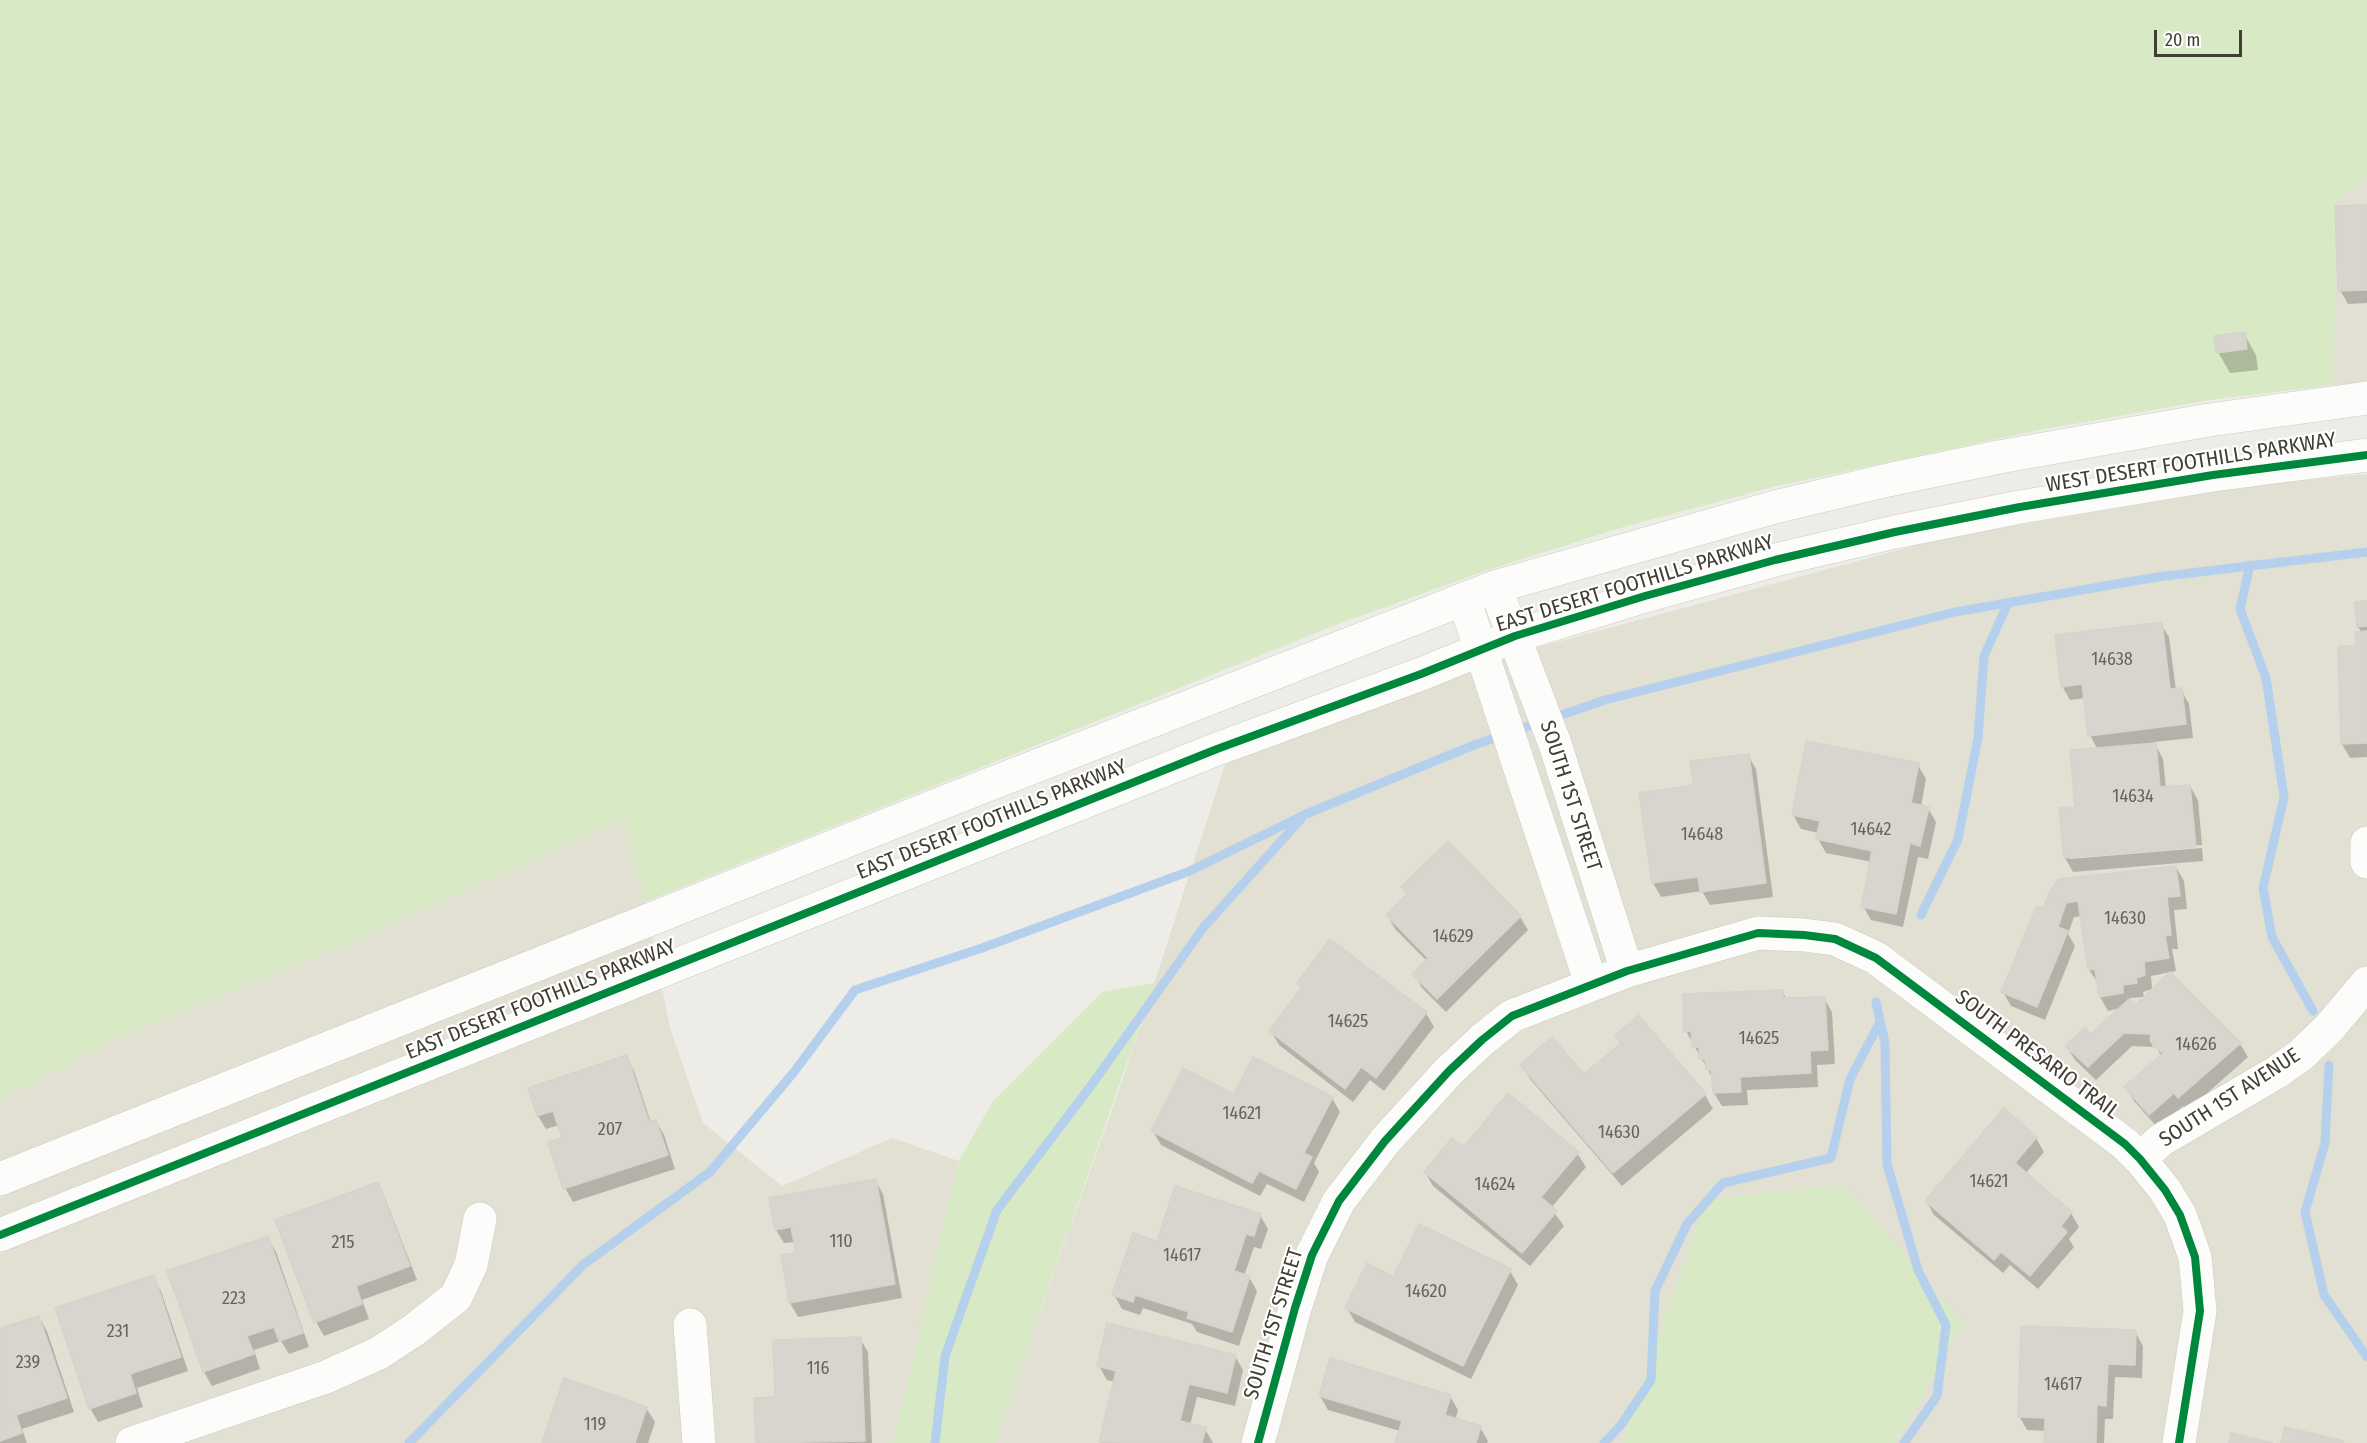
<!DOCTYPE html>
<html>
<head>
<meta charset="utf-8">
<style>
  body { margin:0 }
  #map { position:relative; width:2367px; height:1443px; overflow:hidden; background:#eeece6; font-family:"Fira Sans Condensed",sans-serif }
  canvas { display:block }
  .scale { position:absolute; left:2154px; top:30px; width:88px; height:27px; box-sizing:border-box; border:3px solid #423e33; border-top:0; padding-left:8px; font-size:18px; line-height:21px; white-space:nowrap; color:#423e33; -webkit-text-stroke:4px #fff; paint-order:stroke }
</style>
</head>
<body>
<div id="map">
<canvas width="2367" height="1443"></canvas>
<div class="scale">20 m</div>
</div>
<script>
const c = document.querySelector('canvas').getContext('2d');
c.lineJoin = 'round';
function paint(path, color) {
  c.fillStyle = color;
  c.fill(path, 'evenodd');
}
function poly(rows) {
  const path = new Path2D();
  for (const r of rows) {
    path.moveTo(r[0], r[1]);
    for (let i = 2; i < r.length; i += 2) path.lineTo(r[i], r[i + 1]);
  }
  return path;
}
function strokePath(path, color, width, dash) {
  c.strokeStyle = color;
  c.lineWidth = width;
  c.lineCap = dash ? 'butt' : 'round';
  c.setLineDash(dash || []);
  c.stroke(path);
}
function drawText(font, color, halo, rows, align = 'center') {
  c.font = font + ' "Fira Sans Condensed",sans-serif';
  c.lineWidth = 4.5;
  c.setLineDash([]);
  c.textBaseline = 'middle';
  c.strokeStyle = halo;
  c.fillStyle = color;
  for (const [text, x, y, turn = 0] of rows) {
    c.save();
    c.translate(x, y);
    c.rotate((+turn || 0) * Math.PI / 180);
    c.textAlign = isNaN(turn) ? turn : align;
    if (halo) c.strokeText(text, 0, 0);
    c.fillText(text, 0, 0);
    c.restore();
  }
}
paint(poly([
  [2367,178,2367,383,2334,385,2335,201],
  [2367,474,2367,1443,1895,1443,1963,1322,1706,1199,1622,1443,996,1443,1013,1388,1125,1073,1226,762,1535,648,1947,537,2250,486],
  [624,819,645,902,670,1028,703,1123,782,1186,892,1138,959,1161,893,1443,0,1443,0,1100,111,1041,342,946]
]), '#e2dfd3');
paint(poly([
  [0,0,2367,0,2367,178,2335,201,2334,385,2210,400,2034,431,1777,486,1623,527,1482,572,1341,623,645,902,624,819,342,946,111,1041,0,1100],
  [1155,983,1013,1388,996,1443,893,1443,959,1161,993,1101,1102,992],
  [1843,1185,1963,1322,1895,1443,1622,1443,1706,1199]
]), '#d7e9c5');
paint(poly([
  [2367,206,2367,303,2348,304,2340,290],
  [2244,334,2256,355,2258,370,2230,373,2218,352],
  [2367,603,2367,757,2350,758,2342,744,2339,648,2358,647,2362,633,2358,627],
  [2161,624,2169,637,2176,690,2181,690,2189,704,2193,738,2154,742,2163,759,2166,788,2190,786,2198,800,2202,845,2070,856,2070,859,2202,848,2203,861,2073,872,2065,858,2077,808,2098,750,2090,735,2085,698,2070,700,2062,686],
  [1748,755,1756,769,1773,897,1710,905,1702,891,1661,897,1653,883,1641,794,1695,787],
  [1918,765,1926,779,1921,807,1928,808,1936,822,1928,859,1918,857,1903,927,1871,920,1863,906,1872,862,1826,853,1818,839,1819,833,1801,829,1793,815],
  [2176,867,2184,881,2187,909,2174,910,2178,949,2172,949,2176,971,2151,976,2152,989,2143,992,2144,997,2130,998,2130,1004,2134,1008,2240,1044,2248,1057,2187,1111,2183,1106,2158,1128,2134,1101,2126,1087,2161,1056,2156,1047,2132,1046,2096,1080,2075,1060,2067,1047,2091,1036,2121,1008,2108,1011,2100,997,2098,983,2089,970,2082,916,2074,917,2068,934,2075,946,2045,1020,2011,1006,2003,992,2051,894],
  [2158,1047,2170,1056,2158,1051],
  [1403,887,1520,917,1528,930,1446,1012,1422,988,1414,974,1427,961,1395,929,1387,915,1408,896],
  [1299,983,1426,1013,1434,1027,1384,1091,1370,1080,1353,1102,1279,1045,1271,1031,1302,989],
  [1782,992,1787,999,1824,998,1832,1012,1835,1064,1817,1065,1818,1087,1747,1090,1748,1105,1722,1106,1714,1093,1714,1081,1686,1031],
  [1617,1036,1705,1095,1713,1109,1622,1186,1530,1079,1522,1065,1584,1076,1621,1044],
  [626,1057,634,1071,651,1123,656,1121,664,1135,675,1169,573,1202,565,1188,564,1139,559,1125,546,1129,538,1116],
  [1235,1096,1332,1098,1340,1112,1314,1163,1319,1172,1304,1202,1267,1184,1260,1196,1161,1145,1153,1131],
  [2036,1138,2044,1152,2025,1174,2071,1213,2079,1227,2069,1239,2074,1247,2038,1289,2010,1265,2003,1273,1934,1215,1926,1201],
  [1577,1153,1586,1167,1551,1208,1564,1226,1530,1266,1433,1186,1425,1172],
  [875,1180,883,1194,902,1298,798,1317,790,1303,798,1254,795,1242,784,1243,776,1230],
  [377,1184,385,1198,417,1280,362,1300,369,1319,324,1336,316,1322],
  [1260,1215,1268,1229,1261,1249,1254,1247,1244,1276,1249,1277,1257,1291,1239,1346,1197,1332,1192,1324,1143,1308,1140,1315,1122,1309,1114,1295,1158,1243],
  [268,1238,276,1252,309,1347,289,1354,281,1341,254,1350,260,1369,212,1386,204,1372,169,1272],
  [1510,1271,1518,1285,1471,1379,1355,1322,1347,1308],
  [153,1277,161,1291,188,1371,137,1388,143,1407,98,1422,90,1408],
  [39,1317,47,1331,74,1412,22,1429,27,1443,0,1443,0,1330],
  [2135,1332,2143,1346,2142,1378,2115,1377,2113,1419,2105,1419,2104,1443,2045,1443,2046,1431,2027,1430,2019,1416],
  [860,1339,868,1352,872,1443,757,1443,755,1400,777,1399],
  [1235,1356,1243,1370,1235,1406,1197,1397,1190,1425,1205,1429,1213,1443,1101,1443,1115,1382,1107,1380,1099,1366],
  [1320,1396,1450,1396,1458,1410,1455,1420,1480,1427,1488,1441,1487,1443,1397,1443,1400,1431,1328,1410],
  [646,1408,655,1422,648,1443,544,1443]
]), '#0003');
strokePath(poly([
  [2250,565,2240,609,2266,678,2284,797,2263,888,2272,937,2313,1011],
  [1921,915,1958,839,1978,738,1984,656,2008,603],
  [1876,1002,1885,1043,1887,1164,1918,1270,1946,1325,1937,1396,1904,1443],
  [2329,1065,2325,1143,2305,1212,2324,1295,2367,1357],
  [409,1443,584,1264,710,1172,794,1072,855,990,982,948,1190,871,1306,814,1474,745,1605,700,1955,612,2157,577,2367,552],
  [935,1443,945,1356,997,1210,1093,1083,1203,928,1301,819],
  [1604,1443,1621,1425,1651,1380,1655,1291,1687,1224,1723,1183,1831,1158,1850,1079,1880,1022]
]), '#b5d0ec', 9);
const building = poly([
  [2367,205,2367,290,2338,291,2335,206,2367,205],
  [2245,332,2247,349,2216,353,2214,336,2245,332],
  [2367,601,2367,626,2357,627,2355,602,2367,601],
  [2162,622,2170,689,2182,688,2186,724,2088,736,2082,684,2061,687,2055,635,2162,622],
  [2367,631,2367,743,2341,744,2338,646,2356,646,2355,632,2367,631],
  [1806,741,1919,763,1911,803,1929,807,1920,846,1910,843,1896,914,1861,907,1872,851,1816,839,1820,821,1792,815,1806,741],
  [2156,743,2160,787,2190,785,2196,847,2064,858,2059,808,2075,807,2070,750,2156,743],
  [1749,754,1766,883,1700,892,1698,877,1652,883,1639,793,1694,785,1690,761,1749,754],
  [1448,841,1521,916,1437,999,1412,974,1428,958,1386,915,1407,894,1401,887,1448,841],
  [2176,866,2180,896,2167,897,2171,935,2165,936,2169,958,2144,962,2145,975,2136,978,2137,983,2123,985,2123,993,2099,997,2095,969,2088,970,2078,901,2066,903,2049,893,2059,879,2176,866],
  [2049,893,2066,903,2058,927,2068,931,2037,1007,2001,992,2037,906,2043,909,2049,893],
  [1330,939,1427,1012,1376,1078,1361,1067,1345,1089,1269,1031,1302,987,1297,983,1330,939],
  [2170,972,2241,1043,2178,1098,2174,1093,2149,1115,2124,1087,2164,1052,2154,1047,2150,1040,2151,1034,2124,1033,2088,1067,2065,1046,2085,1028,2091,1034,2129,999,2134,1006,2170,972],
  [1783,990,1783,998,1825,997,1828,1050,1810,1051,1811,1073,1740,1077,1741,1092,1713,1093,1711,1070,1706,1070,1705,1059,1699,1059,1699,1047,1692,1047,1691,1031,1684,1032,1683,994,1783,990],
  [1638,1015,1706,1094,1613,1173,1520,1065,1552,1037,1584,1074,1621,1043,1615,1036,1638,1015],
  [627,1055,649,1122,656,1120,668,1155,563,1189,548,1142,562,1138,553,1111,537,1116,528,1088,627,1055],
  [1253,1057,1333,1097,1304,1153,1312,1157,1296,1189,1259,1171,1252,1183,1151,1131,1183,1068,1234,1094,1253,1057],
  [1508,1093,1579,1152,1541,1197,1557,1211,1522,1253,1424,1172,1452,1138,1464,1147,1508,1093],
  [2004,1108,2037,1137,2015,1163,2072,1212,2061,1226,2067,1232,2030,1276,2001,1252,1994,1260,1925,1201,2004,1108],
  [876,1179,895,1284,789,1303,781,1255,796,1253,791,1227,775,1230,769,1198,876,1179],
  [378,1182,410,1266,356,1286,362,1304,314,1323,275,1220,378,1182],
  [1175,1186,1261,1214,1254,1236,1246,1234,1234,1271,1250,1276,1232,1332,1187,1318,1189,1312,1135,1295,1133,1302,1112,1295,1133,1233,1157,1241,1175,1186],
  [1419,1224,1511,1269,1463,1366,1345,1308,1367,1263,1393,1277,1419,1224],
  [268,1236,303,1333,279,1341,274,1327,247,1336,254,1354,203,1372,167,1271,268,1236],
  [154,1275,181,1357,130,1374,136,1393,89,1409,55,1308,154,1275],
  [39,1316,67,1398,16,1415,22,1433,0,1441,0,1328,39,1316],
  [1107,1323,1236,1355,1227,1393,1189,1384,1180,1421,1206,1427,1202,1443,1099,1442,1116,1371,1097,1366,1107,1323],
  [2021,1326,2136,1330,2135,1365,2108,1364,2106,1406,2097,1405,2096,1443,2044,1443,2045,1418,2018,1417,2021,1326],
  [861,1337,865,1441,756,1443,754,1398,775,1397,773,1340,861,1337],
  [1330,1358,1451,1395,1445,1415,1481,1426,1476,1443,1395,1443,1402,1421,1319,1396,1330,1358],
  [564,1378,647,1407,635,1443,542,1443,564,1378],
  [2285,1427,2344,1441,2343,1443,2281,1443,2285,1427],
  [2231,1433,2273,1443,2229,1443,2231,1433]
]);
paint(building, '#d7d5ce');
strokePath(building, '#d6d3cc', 1.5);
const minor = poly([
  [1495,587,1555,744,1627,971],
  [1464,599,1591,983],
  [2367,843,2367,862],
  [2140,1159,2161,1140,2277,1072,2301,1055,2329,1028,2367,983],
  [690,1325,699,1443],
  [132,1443,326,1377,379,1353,414,1330,456,1297,471,1265,480,1219],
  [1258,1443,1295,1308,1312,1255,1339,1201,1385,1141,1449,1071,1482,1040,1512,1016,1627,971,1758,933,1804,935,1835,939,1876,958,2125,1144,2140,1159,2165,1190,2180,1215,2195,1257,2200,1311,2179,1443]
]);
const tertiary = poly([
  [0,1179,957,797,1495,587,1775,507,1888,480,1999,457,2209,420,2367,398],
  [0,1235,1217,749,1421,674,1515,636,1645,596,1775,560,1895,532,2020,507,2213,475,2367,455]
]);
strokePath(minor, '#cccac3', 34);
strokePath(tertiary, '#cccac3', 34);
strokePath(minor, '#fcfcfb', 33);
strokePath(tertiary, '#fcfcfb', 33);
strokePath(poly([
  [0,1235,1217,749,1421,674,1515,636,1645,596,1775,560,1895,532,2020,507,2213,475,2367,455],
  [1258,1443,1295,1308,1312,1255,1339,1201,1385,1141,1449,1071,1482,1040,1512,1016,1627,971,1758,933,1804,935,1835,939,1876,958,2125,1144,2140,1159,2165,1190,2180,1215,2195,1257,2200,1311,2179,1443]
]), '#00873e', 8);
drawText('18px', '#68645a', null, [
  ["14638",2112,660],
  ["14634",2133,797],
  ["14642",1871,830],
  ["14648",1702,835],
  ["14630",2125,919],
  ["14629",1453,937],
  ["14625",1348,1022],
  ["14625",1759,1039],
  ["14626",2196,1045],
  ["14621",1242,1114],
  ["207",610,1130],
  ["14630",1619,1133],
  ["14621",1989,1182],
  ["14624",1495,1185],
  ["110",841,1242],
  ["215",343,1243],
  ["14617",1182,1256],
  ["14620",1426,1292],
  ["223",234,1299],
  ["231",118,1332],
  ["239",28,1363],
  ["116",818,1369],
  ["14617",2063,1385],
  ["119",595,1425]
]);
drawText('21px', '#423e33', '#fff', [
  ["WEST DESERT FOOTHILLS PARKWAY",2191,463,-9],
  ["EAST DESERT FOOTHILLS PARKWAY",1635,584,-17],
  ["SOUTH 1ST STREET",1570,796,72],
  ["EAST DESERT FOOTHILLS PARKWAY",992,820,-22],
  ["EAST DESERT FOOTHILLS PARKWAY",541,1000,-22],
  ["SOUTH PRESARIO TRAIL",2037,1055,37],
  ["SOUTH 1ST AVENUE",2230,1098,-33],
  ["SOUTH 1ST STREET",1274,1324,-73]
]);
</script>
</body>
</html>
